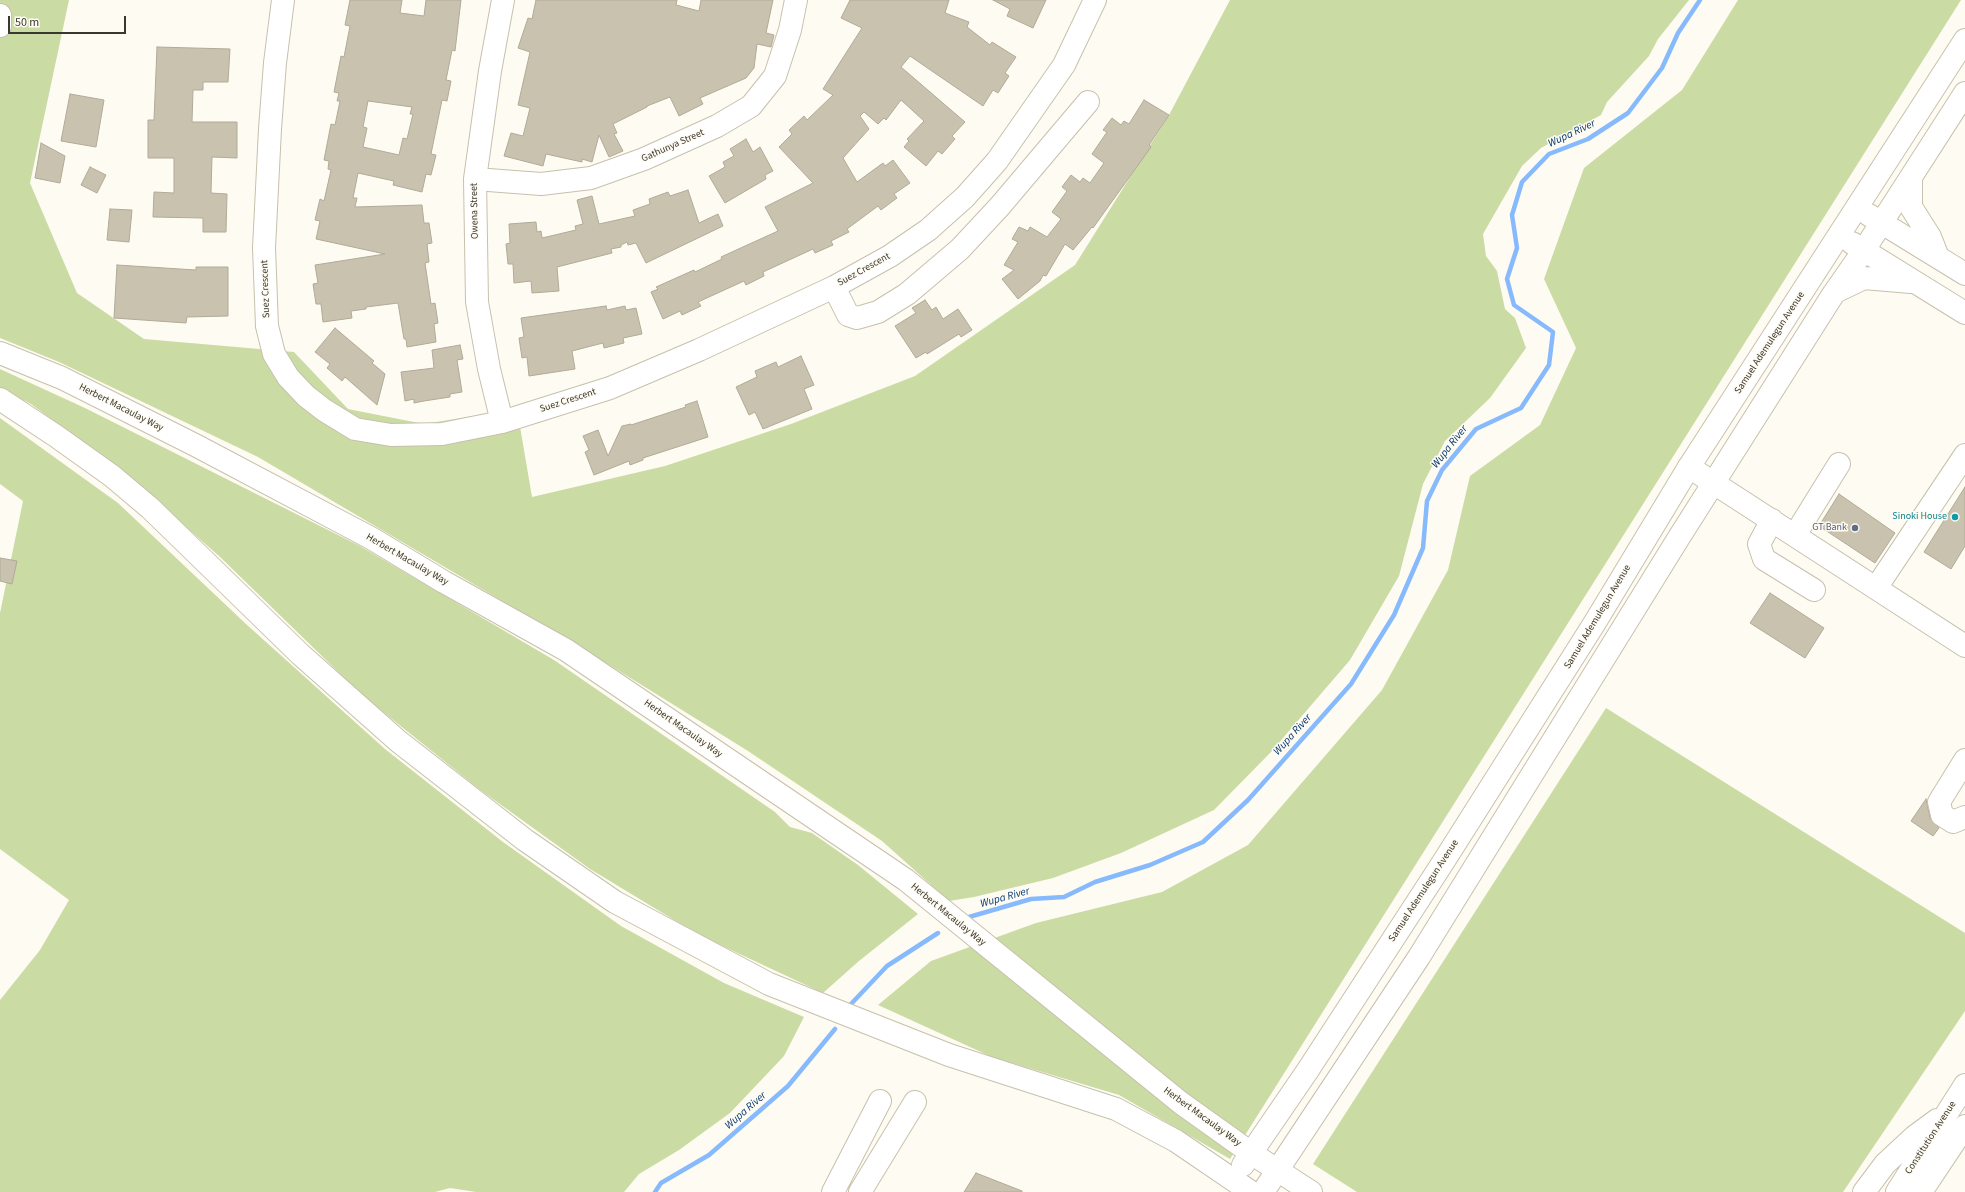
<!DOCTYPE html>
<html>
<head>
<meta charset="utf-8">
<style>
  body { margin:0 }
  #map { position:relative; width:1965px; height:1192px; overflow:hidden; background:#fefbf3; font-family:"Source Sans 3",sans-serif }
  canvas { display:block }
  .scale { position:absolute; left:8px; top:16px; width:118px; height:18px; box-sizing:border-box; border:2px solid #3a372f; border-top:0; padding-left:5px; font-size:12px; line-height:14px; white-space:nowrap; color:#3a372f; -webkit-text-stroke:3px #fefbf3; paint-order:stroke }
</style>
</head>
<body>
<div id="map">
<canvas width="1965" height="1192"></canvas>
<div class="scale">50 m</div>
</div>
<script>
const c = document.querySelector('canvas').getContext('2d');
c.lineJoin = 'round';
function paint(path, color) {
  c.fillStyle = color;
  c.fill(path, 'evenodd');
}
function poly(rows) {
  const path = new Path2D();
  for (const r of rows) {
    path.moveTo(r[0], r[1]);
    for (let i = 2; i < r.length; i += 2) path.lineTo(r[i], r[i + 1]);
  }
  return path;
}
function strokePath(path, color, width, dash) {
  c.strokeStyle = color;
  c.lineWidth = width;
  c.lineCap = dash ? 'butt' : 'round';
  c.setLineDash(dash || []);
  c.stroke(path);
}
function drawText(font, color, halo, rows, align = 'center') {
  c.font = font + ' "Source Sans 3",sans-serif';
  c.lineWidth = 3;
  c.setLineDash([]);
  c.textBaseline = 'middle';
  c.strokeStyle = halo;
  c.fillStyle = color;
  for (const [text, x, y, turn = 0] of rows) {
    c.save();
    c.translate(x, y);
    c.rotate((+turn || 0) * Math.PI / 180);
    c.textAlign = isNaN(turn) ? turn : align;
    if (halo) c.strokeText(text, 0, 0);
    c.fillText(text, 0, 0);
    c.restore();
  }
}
paint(poly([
  [0,0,69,0,30,183,77,293,144,339,294,352,348,409,424,424,517,409,532,497,665,466,791,424,915,376,1075,265,1169,115,1230,0,1689,0,1658,39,1649,56,1607,102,1601,115,1541,148,1522,166,1483,234,1486,256,1497,271,1505,309,1515,318,1526,348,1490,398,1445,441,1423,484,1399,576,1350,660,1271,752,1214,810,1121,853,1053,878,974,897,949,901,882,841,748,751,582,648,258,457,59,362,0,338],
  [1738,0,1961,0,1230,1159,1119,1095,992,1057,878,1005,931,961,1036,923,1162,892,1248,845,1382,690,1448,570,1470,476,1540,425,1576,348,1544,279,1584,168,1682,90],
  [0,369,85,408,360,546,554,660,775,812,790,827,812,833,858,865,918,914,859,961,823,993,699,935,590,869,479,789,362,695,219,556,128,476,31,404,0,388],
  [0,418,118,503,246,624,385,749,503,842,621,926,724,983,804,1017,784,1056,730,1113,679,1150,639,1174,624,1192,476,1192,450,1188,435,1192,0,1192,0,1000,40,950,69,900,0,849,0,613,23,501,0,484],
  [1606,708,1965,933,1965,1011,1843,1192,1357,1192,1313,1164]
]), '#cbdba4');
strokePath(poly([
  [969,917,1031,899,1064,897,1095,882,1150,865,1203,842,1248,800,1351,684,1394,615,1423,548,1427,501,1442,470,1476,429,1521,408,1549,365,1553,332,1514,305,1507,279,1517,248,1512,215,1522,182,1549,154,1588,139,1628,113,1662,68,1678,33,1700,0],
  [851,1004,887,966,938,933],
  [655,1192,661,1183,709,1155,788,1086,835,1029]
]), '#87bafd', 4.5);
const building = poly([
  [350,0,402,0,400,13,424,16,426,0,461,0,455,51,452,50,446,80,451,81,447,101,442,100,431,154,436,155,431,175,426,174,422,192,393,185,394,181,358,173,353,198,357,198,355,207,422,205,424,223,429,223,432,243,427,244,429,262,425,263,431,304,435,303,438,323,434,324,436,342,407,347,406,339,404,339,398,303,366,307,366,309,351,311,352,318,323,322,321,304,316,304,313,284,318,283,315,265,385,254,316,239,320,221,315,220,320,199,324,201,331,170,328,169,329,161,324,160,331,124,335,125,340,101,337,101,339,93,334,92,341,56,344,57,350,26,345,25,350,0],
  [368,101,412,107,410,114,413,114,407,139,403,138,399,155,363,147,367,128,363,127,368,101],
  [536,0,677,0,676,5,699,11,701,0,773,0,766,33,774,35,771,47,757,44,754,68,746,78,700,98,703,104,679,116,670,97,647,106,647,107,613,124,617,133,614,134,623,151,609,157,599,135,592,162,582,159,582,162,546,154,543,166,504,156,511,133,523,136,530,108,518,105,530,52,518,48,528,18,532,19,536,0],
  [850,0,949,0,945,13,969,22,967,27,990,45,992,42,1016,57,1005,73,1009,76,998,93,993,90,983,106,910,56,901,67,965,122,952,136,955,139,942,154,938,151,926,166,904,147,909,141,907,139,924,121,901,100,886,120,884,118,878,124,864,112,860,116,869,129,843,158,857,182,883,163,885,166,893,160,910,183,894,194,897,198,881,210,878,206,847,229,849,232,831,241,833,245,815,253,813,249,763,272,764,276,746,285,744,281,698,302,701,306,682,315,680,311,663,319,651,292,658,289,656,287,694,270,695,272,722,259,721,257,778,231,765,207,813,183,779,147,792,134,789,130,804,116,807,120,833,95,823,89,862,28,841,18,850,0],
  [993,0,1046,0,1033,28,1007,16,1010,9,993,0],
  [157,47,230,49,228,82,203,82,203,90,193,90,192,122,237,122,237,158,212,157,211,193,227,194,226,232,203,232,203,218,153,217,154,192,174,193,174,158,148,158,148,120,154,120,157,47],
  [70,94,104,100,96,147,61,141,70,94],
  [1144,100,1169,115,1149,145,1151,147,1093,228,1092,227,1073,250,1065,244,1046,276,1043,275,1040,281,1018,299,1002,279,1014,270,1004,265,1018,242,1012,239,1019,227,1028,231,1030,227,1047,237,1061,219,1052,212,1067,191,1062,187,1071,175,1080,182,1083,178,1090,183,1104,163,1092,154,1107,132,1103,130,1112,118,1121,125,1124,121,1129,124,1144,100],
  [746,139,753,152,760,147,773,171,765,175,766,179,725,203,709,176,725,167,723,162,734,156,730,149,746,139],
  [41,143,65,156,60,183,35,178,41,143],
  [90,167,106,175,97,193,81,185,90,167],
  [688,190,699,223,718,214,723,226,646,263,636,243,628,245,627,242,621,245,621,247,611,249,612,253,557,267,559,291,532,293,531,281,514,283,513,264,508,264,506,244,510,243,509,224,536,222,537,232,541,231,542,238,576,230,575,226,583,224,577,200,592,196,599,224,635,216,633,210,650,204,649,199,668,192,670,196,688,190],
  [110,209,132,210,129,242,107,240,110,209],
  [117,265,196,270,196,267,228,267,228,316,187,317,186,323,114,318,117,265],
  [925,300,932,310,936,307,943,319,958,309,972,330,961,337,959,334,927,354,926,352,916,358,895,326,916,313,912,308,925,300],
  [606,306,607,310,625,306,626,310,636,308,642,334,623,338,624,343,604,348,603,343,572,351,575,369,529,376,527,357,522,358,519,338,524,337,521,318,606,306],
  [335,328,374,361,372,363,385,374,377,405,345,377,342,381,327,368,330,364,315,352,335,328],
  [460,345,463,359,457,360,462,392,450,394,450,397,424,401,414,403,414,399,405,401,401,372,434,368,432,350,460,345],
  [801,356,814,385,804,389,812,409,763,429,755,412,749,415,736,387,757,377,755,371,776,362,778,367,801,356],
  [697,401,708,437,643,458,643,460,630,465,629,461,594,475,585,452,589,450,583,436,598,430,608,456,622,426,631,424,631,425,686,407,685,405,697,401],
  [1965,487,1965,546,1951,569,1924,552,1965,487],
  [1839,494,1895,533,1875,563,1819,526,1839,494],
  [0,558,17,561,12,584,0,581,0,558],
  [1770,593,1824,628,1805,658,1750,623,1770,593],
  [1926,799,1930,818,1939,828,1933,836,1911,821,1926,799],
  [976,1173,1022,1191,1022,1192,964,1192,976,1173]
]);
paint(building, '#c9c2ae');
strokePath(building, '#b0aa96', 1);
const minor = poly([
  [283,0,275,63,270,129,264,248,267,326,274,354,288,377,306,396,324,410,355,429,391,435,442,434,502,422,610,388,699,350,834,287,890,256,928,230,965,197,997,161,1064,65,1095,0],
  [0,15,0,26],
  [475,179,541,184,591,178,644,159,717,126,751,106,775,76,790,30,796,0],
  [834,287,848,315,857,318,878,312,907,294,960,249,1000,206,1088,102],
  [502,422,489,369,477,302,475,179,490,71,503,0],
  [1689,467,1965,646],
  [1772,520,1759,544,1764,559,1814,590],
  [1795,535,1839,464],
  [1876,588,1965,455],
  [1965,760,1939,802,1942,815,1953,822,1965,817],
  [833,1192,880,1101],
  [860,1192,915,1102]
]);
const major = poly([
  [1911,178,1911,207,1930,237,1938,257],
  [1869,215,1965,274],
  [1852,243,1965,313],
  [1837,291,1864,278,1911,282],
  [0,353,62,378,197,446,371,538,444,582,566,650,906,880,1181,1103,1251,1153,1311,1192],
  [0,399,56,436,112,476,150,508,300,654,398,741,525,840,615,902,769,984,949,1055,1116,1109,1176,1141,1251,1192],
  [1243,1165,1308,1070,1442,864,1594,624,1689,467,1965,40],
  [1263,1192,1419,957,1678,539,1834,293,1864,250,1965,93],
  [1864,1192,1885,1164,1914,1137,1937,1120],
  [1897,1192,1965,1085],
  [1921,1192,1965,1126]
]);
strokePath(minor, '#c7c0ac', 24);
strokePath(major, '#c7c0ac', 24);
strokePath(minor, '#fff', 22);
strokePath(major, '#fff', 22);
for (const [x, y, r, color] of [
  [1955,517,4,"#0f9aa8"],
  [1855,528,4,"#5c6f8a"]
]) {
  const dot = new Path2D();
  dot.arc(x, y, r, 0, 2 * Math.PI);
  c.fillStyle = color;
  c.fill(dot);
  strokePath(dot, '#fefbf3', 1.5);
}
drawText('10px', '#3a372f', '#fefbf3', [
  ["Gathunya Street",673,146,-24],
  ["Owena Street",475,211,-91],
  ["Suez Crescent",864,270,-29],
  ["Suez Crescent",266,289,-92],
  ["Samuel Ademulegun Avenue",1770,343,-57],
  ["Suez Crescent",568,401,-18],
  ["Herbert Macaulay Way",121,408,27],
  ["Herbert Macaulay Way",407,560,30],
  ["Samuel Ademulegun Avenue",1598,617,-59],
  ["Herbert Macaulay Way",683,729,35],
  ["Samuel Ademulegun Avenue",1424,891,-57],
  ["Herbert Macaulay Way",948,915,39],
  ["Herbert Macaulay Way",1202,1117,36],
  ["Constitution Avenue",1931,1138,-57]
]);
drawText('10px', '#0d838f', '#fefbf3', [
  ["Sinoki House",1947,517]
], 'right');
drawText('10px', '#4e5e75', '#fefbf3', [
  ["GT Bank",1847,528]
], 'right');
drawText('italic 11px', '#033771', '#fefbf3', [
  ["Wupa River",1572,134,-25],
  ["Wupa River",1450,447,-52],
  ["Wupa River",1293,735,-48],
  ["Wupa River",1005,898,-15],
  ["Wupa River",746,1111,-41]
]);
</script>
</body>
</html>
